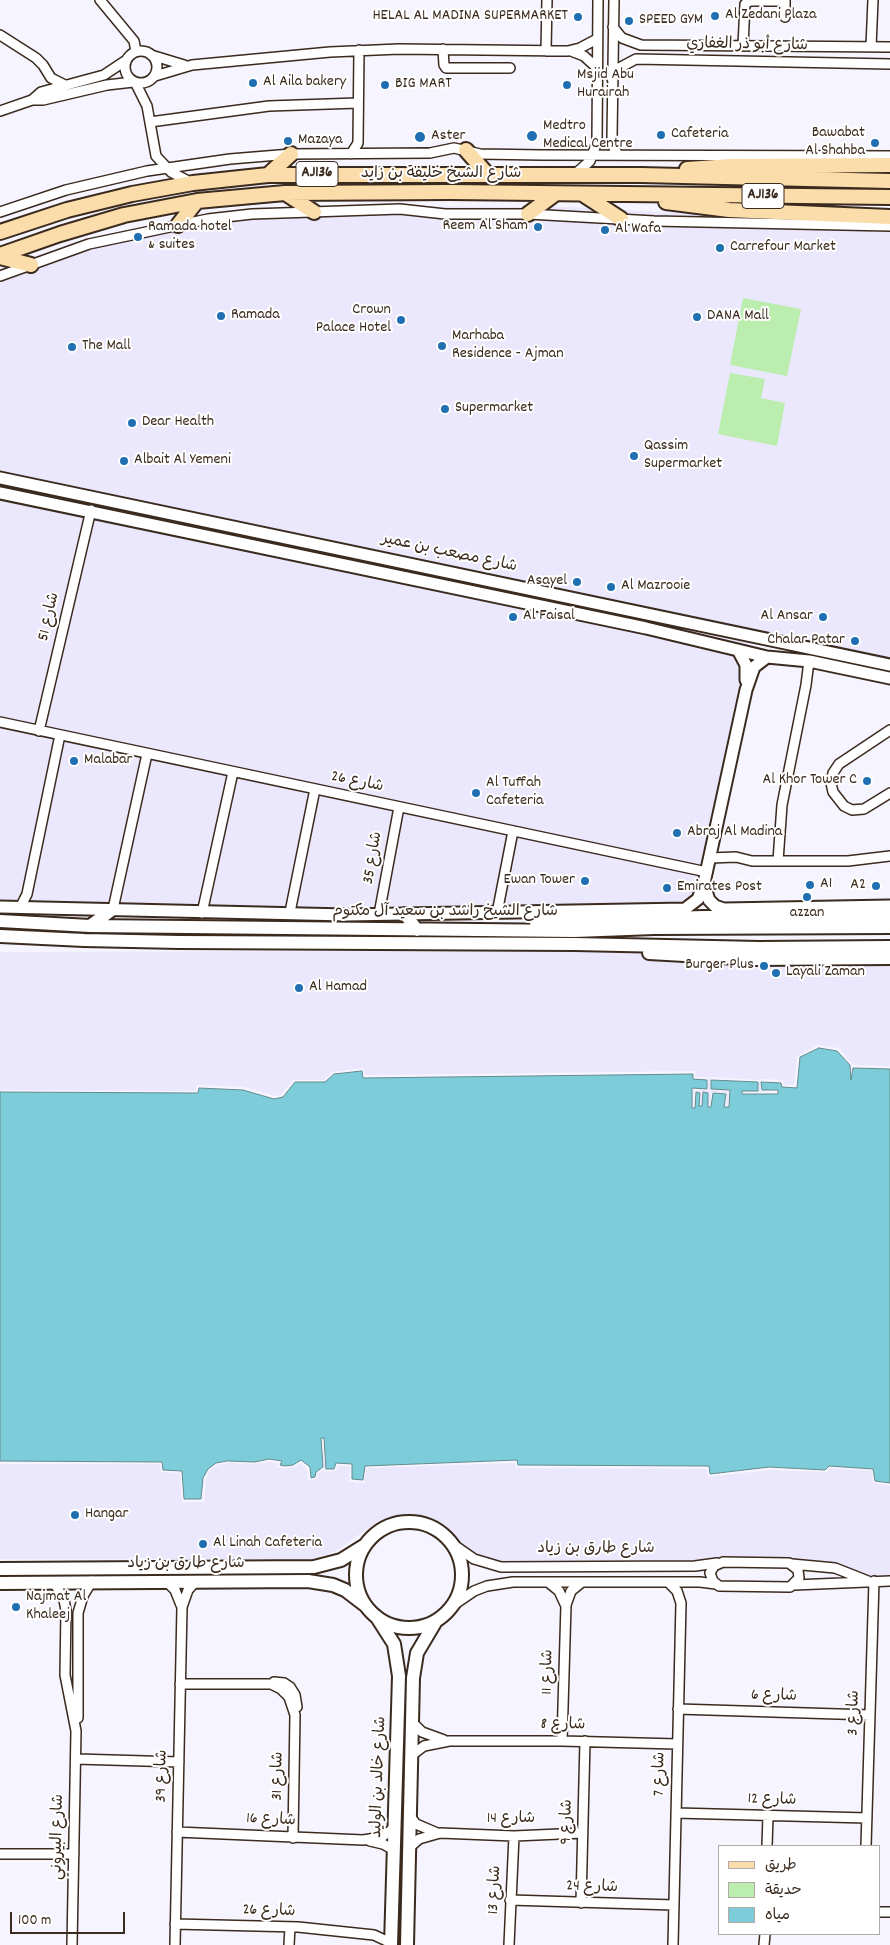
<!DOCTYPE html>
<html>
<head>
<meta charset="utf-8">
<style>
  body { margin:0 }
  #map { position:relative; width:890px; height:1945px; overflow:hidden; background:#f6f4fe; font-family:Dekko,"Playpen Sans Arabic",sans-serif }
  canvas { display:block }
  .legend { position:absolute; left:718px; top:1845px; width:162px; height:90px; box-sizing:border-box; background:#fff; border:1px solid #b1aaa5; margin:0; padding:6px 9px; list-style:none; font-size:15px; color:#3b2a1e }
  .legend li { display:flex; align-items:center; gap:10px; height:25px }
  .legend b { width:25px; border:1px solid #b1aaa5 }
  .scale { position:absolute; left:10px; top:1912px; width:115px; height:22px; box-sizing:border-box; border:2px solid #3b2a1e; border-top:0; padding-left:6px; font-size:15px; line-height:18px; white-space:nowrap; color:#3b2a1e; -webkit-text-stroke:4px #fff; paint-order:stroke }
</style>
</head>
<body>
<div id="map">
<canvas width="890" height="1945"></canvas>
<ul class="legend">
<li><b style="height:6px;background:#faddab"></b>طريق</li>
<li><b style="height:14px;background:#bbeeae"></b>حديقة</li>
<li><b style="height:14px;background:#7dccd9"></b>مياه</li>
</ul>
<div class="scale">100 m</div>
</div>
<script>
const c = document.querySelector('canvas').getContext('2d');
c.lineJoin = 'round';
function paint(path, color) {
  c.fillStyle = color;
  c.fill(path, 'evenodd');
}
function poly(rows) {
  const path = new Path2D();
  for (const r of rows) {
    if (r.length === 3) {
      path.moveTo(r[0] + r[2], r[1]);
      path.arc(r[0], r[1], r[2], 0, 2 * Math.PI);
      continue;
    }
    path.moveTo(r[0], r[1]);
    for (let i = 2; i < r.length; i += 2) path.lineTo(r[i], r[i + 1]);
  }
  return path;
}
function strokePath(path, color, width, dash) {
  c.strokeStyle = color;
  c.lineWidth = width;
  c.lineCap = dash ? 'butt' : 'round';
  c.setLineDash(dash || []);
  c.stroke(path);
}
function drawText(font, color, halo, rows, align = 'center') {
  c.font = font + ' Dekko,"Playpen Sans Arabic",sans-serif';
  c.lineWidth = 4;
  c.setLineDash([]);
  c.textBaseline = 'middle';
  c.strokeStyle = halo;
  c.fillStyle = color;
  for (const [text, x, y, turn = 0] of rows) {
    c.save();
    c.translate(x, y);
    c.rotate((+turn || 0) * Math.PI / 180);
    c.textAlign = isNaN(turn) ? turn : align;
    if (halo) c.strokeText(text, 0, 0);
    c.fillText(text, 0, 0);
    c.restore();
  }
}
paint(poly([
  [359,206,572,207,832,222,890,223,890,659,753,632,699,906,434,920,0,911,0,268,73,243,226,212],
  [890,950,890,1066,853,1065,839,1048,818,1045,797,1056,794,1085,784,1085,783,1080,760,1079,761,1091,775,1092,745,1092,759,1091,759,1080,710,1077,710,1090,729,1091,728,1105,726,1105,727,1093,711,1092,711,1105,709,1105,709,1093,703,1092,702,1104,700,1104,701,1092,695,1091,692,1106,693,1090,708,1090,708,1077,695,1077,695,1071,365,1075,363,1068,333,1072,324,1080,293,1080,281,1095,275,1096,244,1087,197,1085,196,1091,0,1090,0,952],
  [322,1440,326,1472,336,1471,338,1466,350,1466,349,1482,364,1483,367,1468,515,1463,516,1468,707,1469,708,1477,770,1470,827,1472,830,1468,871,1471,873,1483,890,1486,890,1575,867,1575,829,1564,497,1563,484,1561,457,1544,442,1527,431,1521,408,1515,387,1518,377,1522,336,1551,313,1559,0,1559,0,1464,160,1464,161,1472,180,1473,182,1502,204,1502,206,1479,210,1470,217,1465,227,1463,256,1464,269,1462,278,1463,276,1467,285,1469,294,1467,301,1463,307,1469,308,1481,317,1479,318,1473,324,1470]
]), '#ebe7fd');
paint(poly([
  [743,298,801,309,787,376,730,365],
  [730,373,765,379,761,398,785,403,777,446,718,434]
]), '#bbeeae');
const water = poly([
  [819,1048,837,1051,850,1065,851,1080,853,1068,890,1069,890,1483,875,1481,873,1469,829,1466,825,1470,769,1467,710,1474,709,1466,518,1465,517,1460,365,1466,363,1480,352,1479,352,1464,336,1463,334,1469,326,1469,324,1438,321,1438,323,1467,316,1472,315,1477,311,1478,310,1467,301,1460,293,1465,285,1466,280,1465,282,1461,269,1459,255,1462,227,1461,216,1463,208,1469,203,1478,201,1499,184,1499,182,1471,163,1470,162,1462,0,1461,0,1092,198,1093,199,1088,243,1090,274,1099,283,1097,295,1082,325,1082,334,1074,362,1071,363,1078,693,1074,693,1079,707,1080,707,1089,692,1088,692,1108,695,1108,696,1092,700,1093,699,1106,702,1106,703,1092,708,1093,708,1107,711,1107,713,1093,726,1094,724,1107,729,1107,730,1090,711,1089,711,1080,758,1082,758,1091,742,1091,742,1094,778,1094,778,1090,762,1090,761,1082,781,1083,782,1087,797,1088,800,1057,819,1048]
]);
paint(water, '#7dccd9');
strokePath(water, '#638b8e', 1);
const minor = poly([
  [100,0,134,41,136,51],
  [614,0,612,137,613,146,618,155],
  [785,0,785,17],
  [613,27,622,38,641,45,890,47],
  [0,35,36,58,43,65,51,78,65,85],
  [743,46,745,4,750,1,785,1],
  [871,47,873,0],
  [443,49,444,65,446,68,510,68],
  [141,67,16],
  [546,51,547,0],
  [571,51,584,56,596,67],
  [151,55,184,65],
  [155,76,192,65,330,52,399,49,568,51,580,48,597,39],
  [612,79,619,68,636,59,890,64],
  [135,82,147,106,156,156,171,172,192,183],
  [32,100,41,92,104,75,125,61],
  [0,111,32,100,43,100,107,85,133,82],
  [150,122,269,106,358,103],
  [351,154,358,143,359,50],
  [574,175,590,161,597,142,598,0],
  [0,212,66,190,147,171,230,159,291,154,430,153,454,148,480,154,541,155,890,156],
  [0,276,89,244,208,219,252,214,400,209,445,214,528,214,654,221,890,226],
  [0,722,707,872],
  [890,730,839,764,833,773,831,783,833,792,844,806,852,810,864,809,890,793],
  [39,731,91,510],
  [710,858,736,857,752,861,848,861,890,856],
  [778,861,782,805,806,685,809,661],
  [20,908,27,894,60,735],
  [113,909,147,754],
  [290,912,315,789],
  [202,913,233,772],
  [497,913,513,831],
  [379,914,399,807],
  [451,1543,474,1559,501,1567,695,1566,717,1563],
  [723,1562,789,1563,798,1570,799,1578,790,1587,719,1586,713,1581,710,1573,714,1566,723,1562],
  [792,1564,835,1568,868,1581],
  [166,1581,175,1590,181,1605],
  [54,1582,64,1600,66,1610,65,1675,76,1731,72,1945],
  [548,1582,559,1591,565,1604],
  [668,1582,677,1591,681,1603,673,1945],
  [794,1585,890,1581],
  [452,1606,474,1591,487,1586,513,1582,700,1582,716,1584],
  [274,1682,284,1683,290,1687,295,1695,297,1707],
  [180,1684,271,1684,281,1689,289,1697,295,1715,293,1838],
  [678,1709,870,1715],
  [78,1718,78,1613,83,1596,92,1581],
  [412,1722,422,1732,444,1740],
  [562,1741,566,1605,571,1591,582,1582],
  [412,1755,424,1746,449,1741,562,1741,677,1744],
  [76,1759,179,1762],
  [676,1813,867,1818],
  [409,1815,416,1824,437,1833],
  [177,1832,363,1840,382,1837,395,1827],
  [370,1841,383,1844,394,1850],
  [767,1846,768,1816],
  [866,1846,874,1581],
  [409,1848,419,1839,440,1833,514,1836,582,1833],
  [0,1854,74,1854],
  [510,1900,674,1905],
  [581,1903,585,1741],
  [879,1912,890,1912],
  [175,1924,298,1927,374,1935,391,1943],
  [175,1945,182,1607,188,1590,196,1581],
  [289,1945,290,1927],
  [509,1945,514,1836],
  [764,1945,765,1934]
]);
const tertiary = poly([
  [0,478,890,665],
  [0,493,646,628,767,657,809,661,890,678],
  [738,650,746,665,746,680],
  [704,885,709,900,715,906,724,909,890,906],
  [0,907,347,915,685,909,698,899,704,883,746,690,754,667,767,657]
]);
const secondary = poly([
  [405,914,417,930],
  [0,921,90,926,575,931,654,928,890,927],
  [536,922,703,917,890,917],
  [90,926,113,909],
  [0,936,84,940,179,942,575,944,759,948,890,947],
  [649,953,755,959,890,958],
  [409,1575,53],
  [0,1569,314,1567,341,1560,365,1545],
  [0,1583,308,1581,333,1585,345,1590,366,1606],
  [376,1616,394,1644,399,1676,391,1945],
  [407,1945,413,1678,417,1653,436,1621]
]);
const primary = poly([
  [466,150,487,174],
  [687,169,731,166,890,165],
  [268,175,291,154],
  [285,193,314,212],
  [584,195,621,219],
  [666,202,729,210,890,217],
  [528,214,555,194],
  [178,225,197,201],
  [0,232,67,210,132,194,193,183,268,175,641,175,890,181],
  [0,255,60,234,124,215,197,201,285,193,450,192,890,197],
  [0,257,31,265]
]);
strokePath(minor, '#3b2a1e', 12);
strokePath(tertiary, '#3b2a1e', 15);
strokePath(secondary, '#3b2a1e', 16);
strokePath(primary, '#3b2a1e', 18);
strokePath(minor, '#fff', 9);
strokePath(tertiary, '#fff', 11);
strokePath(secondary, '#fff', 12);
strokePath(primary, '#faddab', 14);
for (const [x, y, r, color] of [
  [715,16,5,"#1f6fb2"],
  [578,17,5,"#1f6fb2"],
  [629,21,5,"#1f6fb2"],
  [253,83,5,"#1f6fb2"],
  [385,85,5,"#1f6fb2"],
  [567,85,5,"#1f6fb2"],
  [661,135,5,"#1f6fb2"],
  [532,136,6,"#1f6fb2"],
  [420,137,6,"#1f6fb2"],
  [288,141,5,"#1f6fb2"],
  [875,143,5,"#1f6fb2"],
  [538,227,5,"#1f6fb2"],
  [605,230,5,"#1f6fb2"],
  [138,237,5,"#1f6fb2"],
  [720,248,5,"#1f6fb2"],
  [221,316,5,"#1f6fb2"],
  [697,317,5,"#1f6fb2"],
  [401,320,5,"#1f6fb2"],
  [442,346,5,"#1f6fb2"],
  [72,347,5,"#1f6fb2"],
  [445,409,5,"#1f6fb2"],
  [132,423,5,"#1f6fb2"],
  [634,456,5,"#1f6fb2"],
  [124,461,5,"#1f6fb2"],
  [577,582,5,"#1f6fb2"],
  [611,587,5,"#1f6fb2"],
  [513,617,5,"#1f6fb2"],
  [823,617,5,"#1f6fb2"],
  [855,641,5,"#1f6fb2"],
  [74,761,5,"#1f6fb2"],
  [867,781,5,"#1f6fb2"],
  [476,793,5,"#1f6fb2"],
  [677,833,5,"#1f6fb2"],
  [585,881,5,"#1f6fb2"],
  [810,885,5,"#1f6fb2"],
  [876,886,5,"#1f6fb2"],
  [667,888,5,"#1f6fb2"],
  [807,897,5,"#1f6fb2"],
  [764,966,5,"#1f6fb2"],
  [776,973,5,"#1f6fb2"],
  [299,988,5,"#1f6fb2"],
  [75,1515,5,"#1f6fb2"],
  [203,1544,5,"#1f6fb2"],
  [16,1607,5,"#1f6fb2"]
]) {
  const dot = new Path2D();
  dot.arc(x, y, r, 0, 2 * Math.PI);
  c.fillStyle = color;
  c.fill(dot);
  strokePath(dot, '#fff', 2);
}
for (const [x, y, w] of [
  [317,174,42],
  [763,196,42]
]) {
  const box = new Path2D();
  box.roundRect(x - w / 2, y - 12.5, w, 25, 4);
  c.fillStyle = '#fff';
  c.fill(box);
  strokePath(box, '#3b2a1e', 1);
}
drawText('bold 15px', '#3b2a1e', null, [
  ["AJ136",317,174],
  ["AJ136",763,196]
]);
drawText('16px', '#3b2a1e', '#fff', [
  ["Al Zedani Plaza",725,16],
  ["HELAL AL MADINA SUPERMARKET",568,17,"right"],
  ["SPEED GYM",639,21],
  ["Msjid Abu",577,76],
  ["Hurairah",577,94],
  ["Al Aila bakery",263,83],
  ["BIG MART",395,85],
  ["Medtro",543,127],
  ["Medical Centre",543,145],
  ["Bawabat",865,134,"right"],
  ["Al Shahba",865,152,"right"],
  ["Cafeteria",671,135],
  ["Aster",431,137],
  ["Mazaya",298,141],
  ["Reem Al Sham",528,227,"right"],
  ["Ramada hotel",148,228],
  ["& suites",148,246],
  ["Al Wafa",615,230],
  ["Carrefour Market",730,248],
  ["Crown",391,311,"right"],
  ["Palace Hotel",391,329,"right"],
  ["Ramada",231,316],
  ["DANA Mall",707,317],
  ["Marhaba",452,337],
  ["Residence - Ajman",452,355],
  ["The Mall",82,347],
  ["Supermarket",455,409],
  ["Dear Health",142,423],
  ["Qassim",644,447],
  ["Supermarket",644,465],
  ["Albait Al Yemeni",134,461],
  ["Asayel",567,582,"right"],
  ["Al Mazrooie",621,587],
  ["Al Faisal",523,617],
  ["Al Ansar",813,617,"right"],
  ["Chalar Patar",845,641,"right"],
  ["Malabar",84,761],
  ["Al Khor Tower C",857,781,"right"],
  ["Al Tuffah",486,784],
  ["Cafeteria",486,802],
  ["Abraj Al Madina",687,833],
  ["Ewan Tower",575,881,"right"],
  ["A1",820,885],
  ["A2",866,886,"right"],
  ["Emirates Post",677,888],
  ["azzan",807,914,"center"],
  ["Burger Plus",754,966,"right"],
  ["Layali Zaman",786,973],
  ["Al Hamad",309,988],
  ["Hangar",85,1515],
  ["Al Linah Cafeteria",213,1544],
  ["Najmat Al",26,1598],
  ["Khaleej",26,1616]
], 'left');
drawText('16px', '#3b2a1e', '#fff', [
  ["شارع أبو ذر الغفاري",747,46,1],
  ["شارع الشيخ خليفة بن زايد",441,175],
  ["شارع مصعب بن عمير",449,554,12],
  ["شارع 51",50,617,-77],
  ["شارع 26",357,783,12],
  ["شارع 35",374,858,-80],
  ["شارع الشيخ راشد بن سعيد آل مكتوم",445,913],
  ["شارع طارق بن زياد",596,1550],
  ["شارع طارق بن زياد",186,1565],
  ["شارع 11",549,1672,-89],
  ["شارع 6",774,1697,2],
  ["شارع 3",855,1713,-88],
  ["شارع 8",563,1726,1],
  ["شارع 7",661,1774,-89],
  ["شارع 39",163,1776,-89],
  ["شارع 31",279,1776,-89],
  ["شارع خالد بن الوليد",380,1777,-88],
  ["شارع 12",772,1801,2],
  ["شارع 14",511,1820],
  ["شارع 16",271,1821,3],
  ["شارع 9",568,1822,-88],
  ["شارع البيروني",59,1837,-89],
  ["شارع 24",592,1888,2],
  ["شارع 13",496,1890,-87],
  ["شارع 26",269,1912,2]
]);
</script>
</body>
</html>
